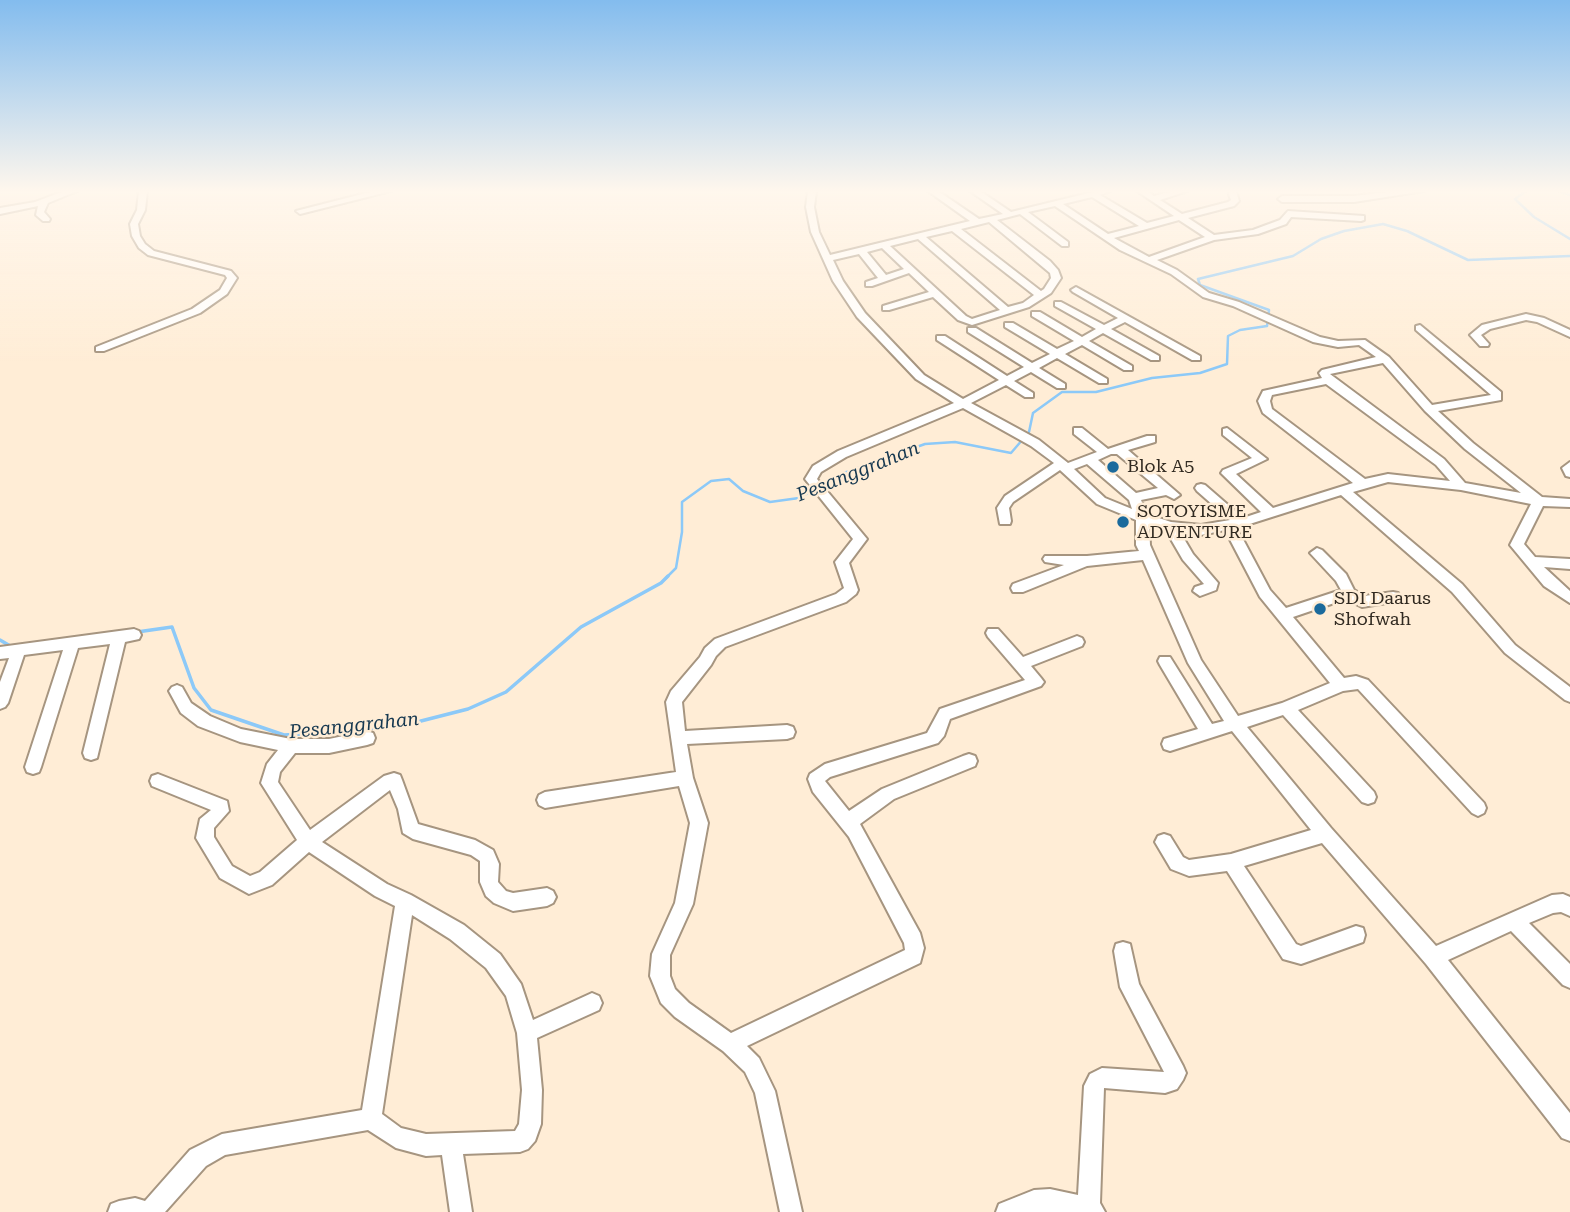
<!DOCTYPE html>
<html>
<head>
<meta charset="utf-8">
<style>
  body { margin:0 }
  canvas { display:block; background:#ffedd6 }
</style>
</head>
<body>
<canvas width="1570" height="1212"></canvas>
<script>
const c = document.querySelector('canvas').getContext('2d');
c.lineJoin = 'round';
function poly(rows) {
  const path = new Path2D();
  for (const r of rows) {
    path.moveTo(r[0], r[1]);
    for (let i = 2; i < r.length; i += 2) path.lineTo(r[i], r[i + 1]);
  }
  return path;
}
function strokePath(path, color, width, dash) {
  c.strokeStyle = color;
  c.lineWidth = width;
  c.lineCap = dash ? 'butt' : 'round';
  c.setLineDash(dash || []);
  c.stroke(path);
}
function paint(path, color) {
  c.fillStyle = color;
  c.fill(path, 'evenodd');
}
function drawText(font, color, halo, rows, align = 'center') {
  c.font = font + ' "Roboto Serif",serif';
  c.lineWidth = 5;
  c.setLineDash([]);
  c.textBaseline = 'middle';
  c.strokeStyle = halo;
  c.fillStyle = color;
  for (const [text, x, y, turn = 0] of rows) {
    c.save();
    c.translate(x, y);
    c.rotate((+turn || 0) * Math.PI / 180);
    c.textAlign = isNaN(turn) ? turn : align;
    if (halo) c.strokeText(text, 0, 0);
    c.fillText(text, 0, 0);
    c.restore();
  }
}
strokePath(poly([
  [1526,191,1515,199,1534,217,1570,239],
  [1559,191,1570,195],
  [0,208,39,201],
  [666,578,676,568,682,532,682,502,711,481,729,479,743,491,770,502,799,498,844,473,925,444,955,442,1011,453,1029,432,1033,413,1062,392,1096,392,1152,378,1200,373,1227,364,1228,336,1240,330,1267,326,1269,310,1200,285,1198,279,1293,256,1321,239,1344,231,1383,224,1407,231,1468,260,1570,256]
]), '#8cc9f8', 2.5);
strokePath(poly([
  [137,632,172,627,194,688,211,710,284,735,352,731,417,722,468,709,506,692,581,627,661,583,668,576],
  [0,640,12,647]
]), '#8cc9f8', 3.5);
const minor = poly([
  [64,191,77,191,48,203,44,212,50,219,49,221,43,221,36,215,38,206,0,214,0,208,35,202,64,191],
  [139,191,147,191,145,210,138,224,140,236,145,244,154,251,231,271,237,278,227,294,200,313,104,351,96,351,96,347,192,309,220,290,227,278,225,275,148,255,139,248,132,236,130,224,137,210,139,191],
  [374,191,391,191,300,214,296,211,374,191],
  [808,191,816,191,814,207,819,232,830,255,970,221,928,191,938,191,979,219,1003,214,970,191,980,191,1011,212,1093,192,1110,191,1100,195,1147,223,1174,216,1137,191,1147,191,1154,196,1172,191,1187,191,1160,200,1182,214,1228,202,1231,200,1228,191,1236,191,1239,201,1234,206,1188,218,1214,235,1253,230,1280,220,1288,211,1364,216,1364,220,1361,221,1291,217,1286,224,1258,234,1214,240,1157,260,1177,270,1209,293,1239,302,1320,337,1338,341,1365,340,1389,357,1432,405,1491,395,1416,330,1416,326,1420,325,1501,392,1501,400,1438,411,1473,443,1542,497,1570,499,1570,507,1543,506,1524,544,1535,557,1570,559,1570,569,1544,567,1570,591,1570,603,1544,586,1510,545,1531,504,1461,490,1388,482,1353,492,1462,584,1515,645,1570,687,1570,702,1565,700,1505,653,1452,592,1341,495,1237,528,1270,590,1286,608,1341,590,1336,581,1310,553,1317,548,1322,550,1346,574,1354,590,1364,596,1393,592,1398,593,1400,597,1398,601,1393,602,1362,607,1346,599,1293,617,1344,678,1356,676,1368,680,1484,803,1486,808,1484,813,1478,816,1472,813,1358,689,1343,691,1298,710,1374,792,1376,797,1374,802,1368,804,1362,802,1283,715,1247,727,1331,828,1436,946,1552,895,1563,894,1570,897,1570,916,1561,912,1553,913,1529,923,1570,964,1570,988,1563,985,1511,931,1448,960,1570,1113,1570,1141,1562,1138,1426,964,1322,843,1244,866,1296,944,1301,946,1356,926,1363,928,1365,935,1363,942,1301,964,1283,959,1227,871,1189,876,1171,869,1155,842,1158,836,1164,834,1170,836,1183,857,1189,860,1231,854,1311,830,1232,731,1170,751,1164,749,1162,744,1164,739,1198,729,1160,665,1158,661,1160,657,1170,657,1212,724,1224,721,1188,663,1143,560,1087,566,1023,592,1013,592,1011,588,1013,584,1064,565,1045,562,1043,559,1045,556,1087,556,1139,551,1136,545,1136,520,1097,504,1060,470,1013,502,1009,508,1011,521,1010,524,1000,524,997,508,1005,496,1054,463,1031,446,963,408,846,457,821,472,817,479,867,539,849,563,858,590,856,594,846,602,725,647,716,656,711,665,682,702,685,731,787,725,793,727,795,732,793,737,787,739,687,744,693,778,708,823,693,904,670,955,670,976,675,989,689,1003,731,1033,905,950,904,943,849,837,813,792,808,779,810,774,825,764,927,733,940,709,1025,680,988,637,986,633,988,629,998,629,1023,657,1077,636,1082,638,1084,642,1082,646,1031,666,1041,678,1044,682,1041,686,950,719,944,736,938,743,830,777,825,781,849,811,882,789,963,756,969,754,975,756,977,761,975,766,894,799,860,824,920,933,924,948,920,963,747,1046,759,1058,775,1091,802,1212,780,1212,755,1093,745,1072,723,1051,675,1017,661,1003,650,976,652,954,675,903,690,823,679,786,545,808,539,805,537,800,539,795,545,792,676,772,666,702,671,691,700,657,705,648,715,639,836,594,844,588,835,562,853,539,805,479,813,466,838,451,954,403,916,379,857,317,833,281,811,232,806,207,808,191],
  [1092,197,1139,226,1108,234,1063,204,1092,197],
  [1055,206,1120,250,1171,274,1203,297,1233,306,1313,342,1338,347,1359,345,1376,357,1322,370,1319,373,1322,378,1263,391,1258,401,1263,413,1353,483,1273,508,1236,474,1267,459,1227,428,1223,429,1223,435,1252,458,1223,470,1221,473,1261,512,1243,518,1205,485,1201,484,1197,485,1195,488,1197,491,1230,520,1201,525,1171,522,1147,514,1141,500,1166,495,1174,499,1180,495,1128,450,1155,442,1155,436,1147,436,1108,449,1082,428,1074,428,1074,434,1097,452,1068,463,1039,440,971,403,1006,385,1025,397,1033,397,1033,393,1014,381,1031,372,1057,388,1065,388,1065,384,1039,368,1057,358,1099,383,1107,383,1107,379,1065,354,1082,345,1124,370,1132,370,1132,366,1089,341,1103,333,1151,360,1159,360,1159,356,1111,329,1125,322,1192,360,1200,360,1200,356,1076,287,1071,290,1073,292,1118,318,1104,325,1061,302,1055,302,1055,306,1096,329,1082,337,1040,312,1032,312,1032,316,1074,341,1057,349,1013,323,1005,323,1005,327,1050,354,1032,363,976,328,968,328,968,332,1024,367,1007,376,945,336,937,336,937,340,999,380,963,399,924,375,865,313,843,281,833,260,859,254,878,278,866,282,866,286,872,286,909,273,929,292,883,306,883,310,889,310,933,297,958,320,972,325,1029,307,1051,293,1061,278,1058,270,1050,261,997,220,1020,214,1062,246,1068,246,1068,242,1028,212,1055,206],
  [1179,220,1205,237,1149,257,1114,238,1179,220],
  [989,222,1050,273,1051,278,1044,289,1041,291,961,229,989,222],
  [952,231,1034,295,1023,303,1008,307,926,237,952,231],
  [918,239,1000,310,972,319,966,316,890,246,918,239],
  [882,248,904,269,886,275,867,252,882,248],
  [1383,363,1425,411,1465,449,1521,493,1465,483,1444,459,1330,374,1383,363],
  [1326,384,1436,465,1450,481,1388,474,1365,479,1272,409,1270,401,1272,395,1326,384],
  [1111,454,1117,454,1158,488,1136,493,1098,460,1111,454],
  [1087,464,1129,500,1132,509,1105,498,1074,469,1087,464],
  [1149,524,1165,529,1183,560,1204,584,1195,587,1193,591,1200,596,1216,590,1218,583,1193,554,1180,532,1201,535,1225,530,1260,597,1330,683,1282,703,1238,716,1201,660,1150,545,1149,524],
  [1395,191,1424,191,1354,202,1282,202,1278,199,1282,196,1354,196,1395,191],
  [1526,314,1544,318,1570,330,1570,337,1537,322,1526,320,1490,329,1481,335,1489,344,1488,346,1480,346,1470,335,1482,325,1526,314],
  [1570,462,1570,477,1566,476,1562,468,1570,462],
  [134,629,139,631,141,635,139,639,125,642,97,758,91,760,85,758,83,753,110,644,78,648,41,767,39,772,33,774,27,772,25,767,63,650,24,655,8,703,5,707,0,709,0,682,9,658,0,659,0,647,134,629],
  [177,685,182,687,191,703,210,716,241,729,291,739,329,739,367,731,373,733,375,738,373,743,367,745,329,753,295,753,280,772,278,782,310,830,384,776,394,773,400,775,402,780,418,824,475,840,493,850,499,864,498,882,506,891,513,893,547,888,553,891,556,897,553,903,547,906,513,911,494,903,486,896,480,882,480,861,471,855,413,839,403,833,398,809,390,790,322,842,387,884,411,895,464,925,500,954,521,984,533,1020,592,993,599,996,602,1003,599,1010,537,1038,542,1090,541,1124,535,1141,528,1149,520,1152,463,1154,472,1212,450,1212,442,1155,426,1156,396,1148,368,1130,225,1155,206,1166,165,1212,108,1212,111,1204,119,1201,135,1198,145,1201,190,1150,222,1134,362,1110,395,906,375,896,309,852,272,885,249,894,220,878,196,838,200,819,211,810,152,786,150,781,152,776,158,774,227,801,229,811,214,828,214,837,232,866,250,876,260,872,297,840,261,783,267,764,278,750,240,742,198,726,181,713,169,691,172,687,177,685],
  [412,915,450,939,486,968,506,996,517,1033,522,1090,519,1124,515,1131,426,1134,401,1128,382,1114,412,915],
  [1123,942,1130,944,1139,984,1183,1066,1186,1073,1183,1080,1177,1089,1165,1093,1104,1088,1100,1203,1105,1212,996,1212,999,1204,1034,1190,1050,1189,1078,1195,1084,1086,1090,1074,1102,1068,1164,1072,1120,987,1114,951,1116,944,1123,942]
]);
strokePath(minor, '#a69580', 4);
paint(minor, '#fff');
const sky = c.createLinearGradient(0, 0, 0, 361);
sky.addColorStop(0, '#83bcee');
sky.addColorStop(0.53, '#fff7ed');
sky.addColorStop(1, '#fff7ed00');
c.fillStyle = sky;
c.fillRect(0, 0, 1570, 361);
for (const [x, y, r, color] of [
  [1113,467,7,"#1b6a9c"],
  [1123,522,7,"#1b6a9c"],
  [1320,609,7,"#1b6a9c"]
]) {
  const dot = new Path2D();
  dot.arc(x, y, r, 0, 2 * Math.PI);
  c.fillStyle = color;
  c.fill(dot);
  strokePath(dot, '#ffedd6', 2.5);
}
drawText('18px', '#312a21', '#ffedd6', [
  ["Blok A5",1127,467],
  ["SOTOYISME",1137,512],
  ["ADVENTURE",1137,533],
  ["SDI Daarus",1334,599],
  ["Shofwah",1334,620]
], 'left');
drawText('italic 19px', '#163850', '#ffedd6', [
  ["Pesanggrahan",858,472,-22],
  ["Pesanggrahan",354,726,-6]
]);
</script>
</body>
</html>
